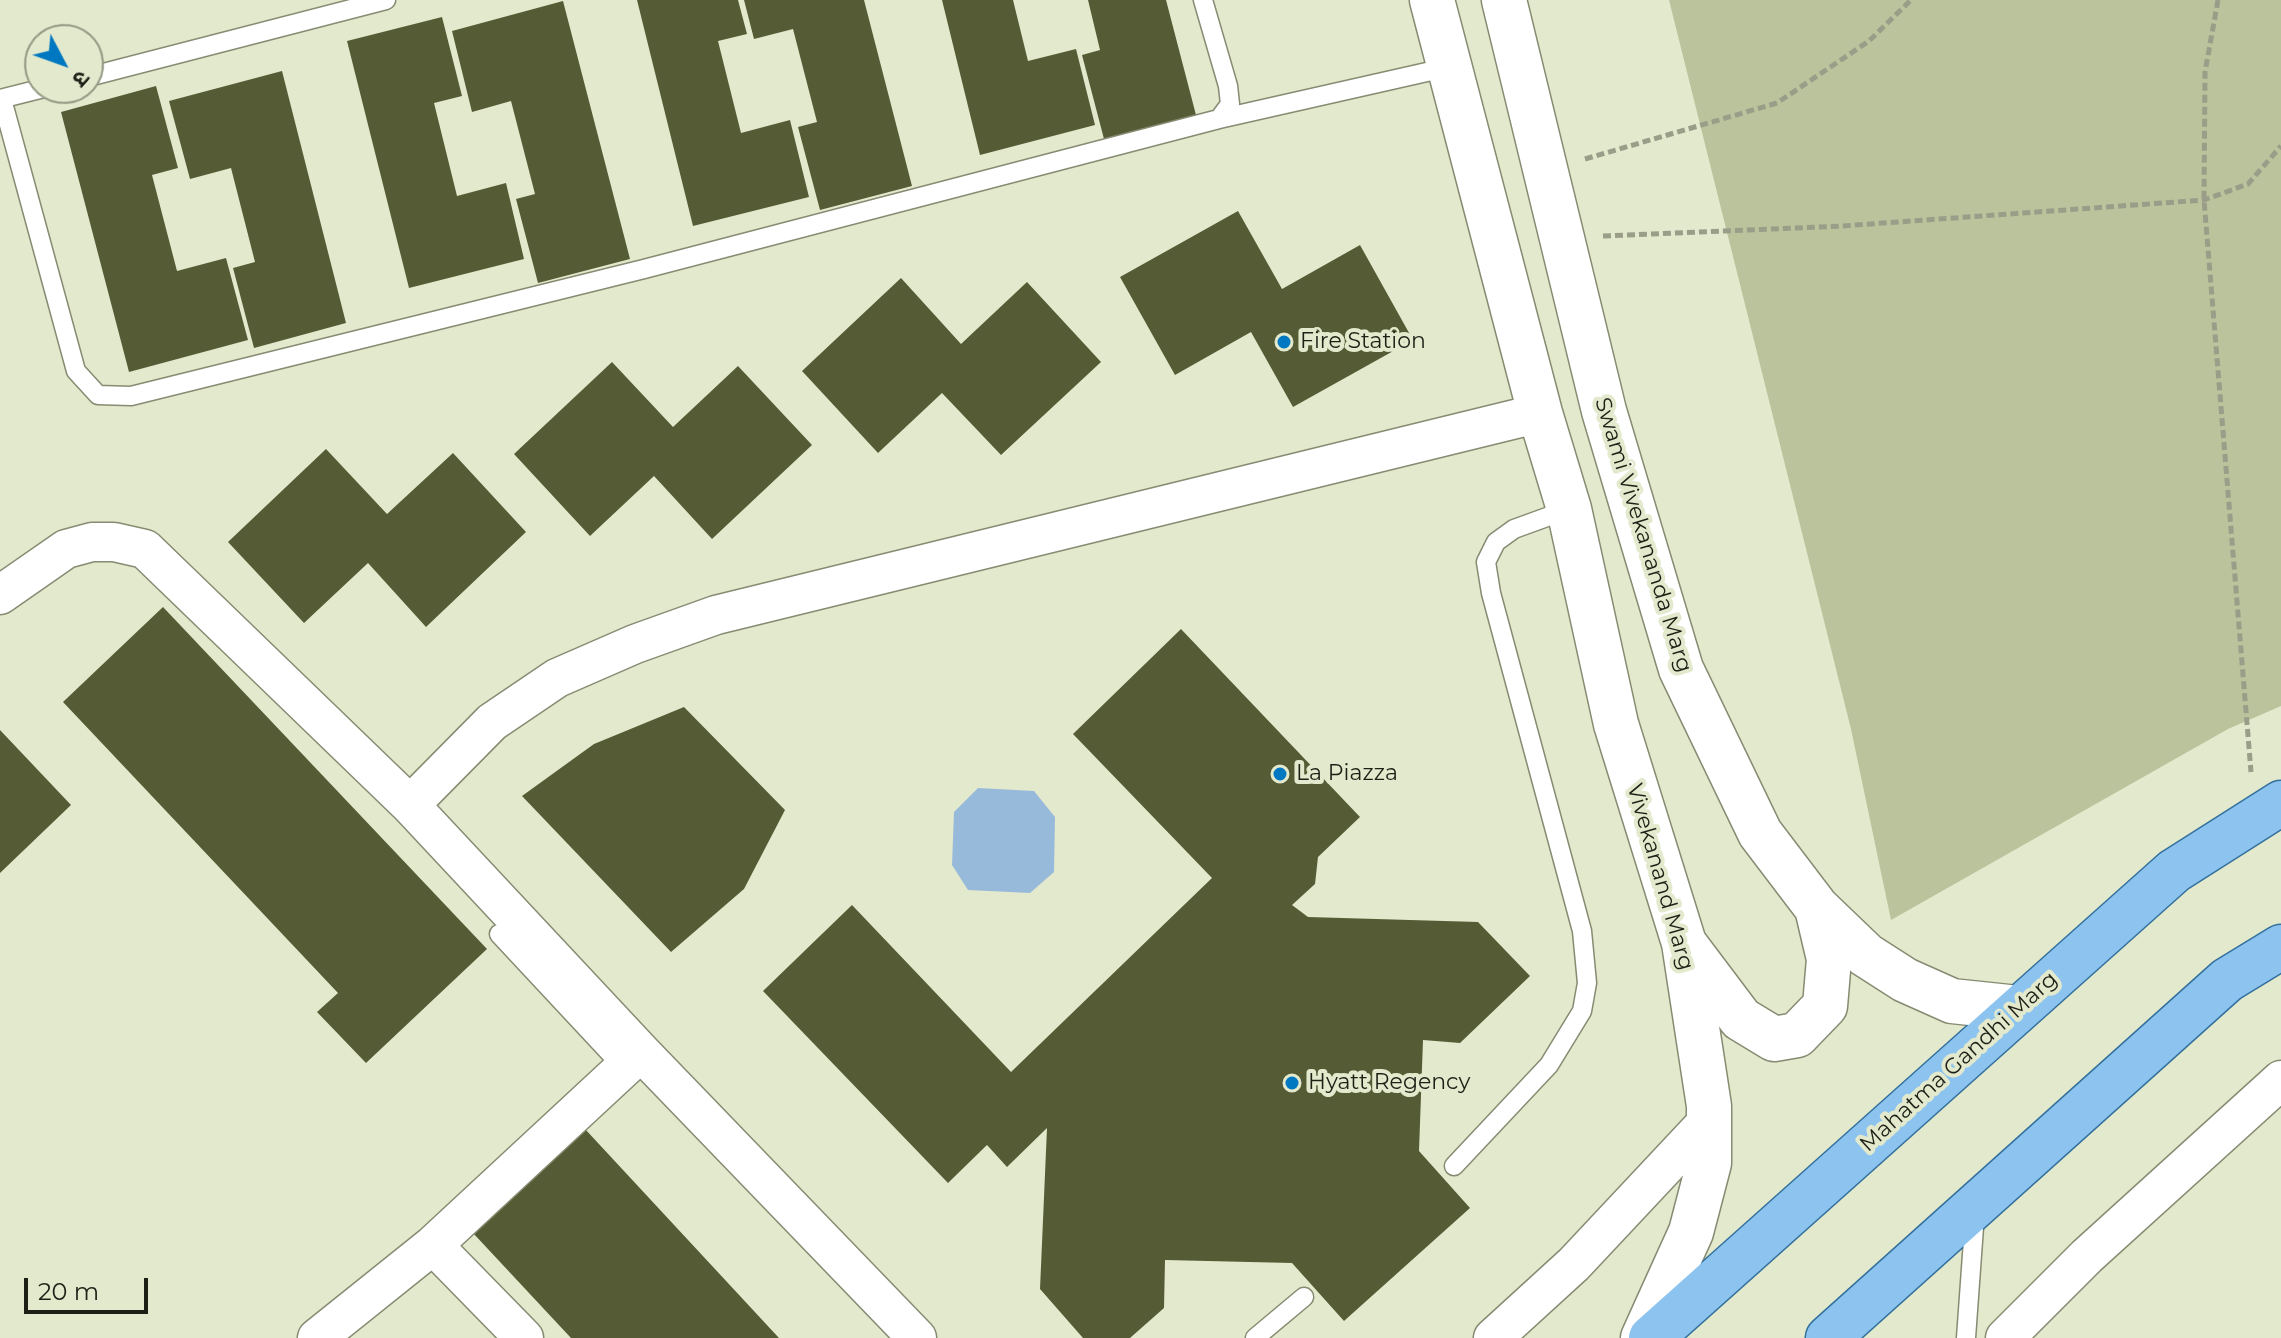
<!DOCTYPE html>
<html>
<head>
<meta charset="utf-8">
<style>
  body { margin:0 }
  #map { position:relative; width:2281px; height:1338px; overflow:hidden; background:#e3e9cd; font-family:Montserrat,"Noto Sans Devanagari",sans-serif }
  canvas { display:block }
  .north { position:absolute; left:24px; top:24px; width:80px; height:80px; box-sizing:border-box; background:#e3e9cd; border:2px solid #949984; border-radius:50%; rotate:131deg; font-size:22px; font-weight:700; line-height:32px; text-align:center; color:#1e2016 }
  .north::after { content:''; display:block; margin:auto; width:28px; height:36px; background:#0078c1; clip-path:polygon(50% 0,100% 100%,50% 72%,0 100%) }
  .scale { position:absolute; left:24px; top:1278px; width:124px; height:36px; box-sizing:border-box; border:4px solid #1e2016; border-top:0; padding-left:10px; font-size:24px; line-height:28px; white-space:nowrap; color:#1e2016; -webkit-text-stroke:6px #e3e9cd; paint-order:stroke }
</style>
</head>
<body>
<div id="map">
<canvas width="2281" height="1338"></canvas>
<div class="north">उ</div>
<div class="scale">20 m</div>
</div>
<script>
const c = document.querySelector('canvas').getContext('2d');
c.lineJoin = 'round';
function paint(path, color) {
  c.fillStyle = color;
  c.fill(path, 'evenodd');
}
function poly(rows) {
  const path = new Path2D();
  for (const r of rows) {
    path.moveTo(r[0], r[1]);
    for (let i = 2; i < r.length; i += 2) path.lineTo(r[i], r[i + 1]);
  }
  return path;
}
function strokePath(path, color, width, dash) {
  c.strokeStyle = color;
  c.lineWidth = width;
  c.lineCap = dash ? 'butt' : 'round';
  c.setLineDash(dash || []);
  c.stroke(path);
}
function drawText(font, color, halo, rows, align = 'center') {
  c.font = font + ' Montserrat,sans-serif';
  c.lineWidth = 8;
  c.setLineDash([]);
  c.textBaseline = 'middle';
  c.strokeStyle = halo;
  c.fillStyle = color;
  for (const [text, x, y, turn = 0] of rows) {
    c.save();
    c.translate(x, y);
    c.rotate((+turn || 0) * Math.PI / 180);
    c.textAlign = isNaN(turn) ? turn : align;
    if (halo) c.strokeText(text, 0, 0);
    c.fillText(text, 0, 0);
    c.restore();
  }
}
paint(poly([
  [1669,0,2281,0,2281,706,2228,729,1891,920,1851,729]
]), '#bac39c');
paint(poly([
  [978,788,1034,791,1055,817,1054,872,1030,893,968,890,952,865,954,812]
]), '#97bada');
paint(poly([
  [637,0,738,0,747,34,718,41,741,133,790,120,809,197,693,226],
  [744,0,864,0,912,186,820,210,798,127,817,122,793,29,754,39],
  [942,0,1013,0,1028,61,1076,49,1095,125,980,155],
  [1088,0,1166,0,1196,115,1104,139,1082,55,1100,50],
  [563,1,630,259,538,283,516,199,535,194,511,101,472,112,452,31],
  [442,17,462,96,434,103,457,196,506,183,524,259,409,288,347,41],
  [282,71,346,323,254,348,233,268,255,262,231,168,190,179,169,101],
  [156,86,178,168,152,175,177,271,226,258,248,340,129,372,61,112],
  [1238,211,1282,289,1360,245,1413,340,1293,407,1251,332,1175,375,1120,277],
  [901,278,961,344,1027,282,1101,362,1001,455,942,393,878,453,802,371],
  [612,362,673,427,738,366,812,445,712,539,654,476,590,536,514,454],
  [326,449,387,514,453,453,526,532,426,627,368,563,304,623,228,542],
  [163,607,487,949,366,1063,317,1012,338,993,63,702],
  [1181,629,1360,817,1318,857,1315,884,1292,905,1308,917,1478,922,1530,976,1460,1043,1423,1040,1419,1151,1470,1208,1344,1321,1292,1263,1165,1260,1164,1308,1130,1338,1083,1338,1040,1289,1047,1128,1007,1167,987,1145,948,1183,763,991,852,905,1011,1072,1212,878,1073,734],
  [684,707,785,810,744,889,671,952,522,796,594,744],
  [0,730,71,805,0,873],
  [585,1129,779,1338,571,1338,473,1233]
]), '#555c35');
const service = poly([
  [1203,0,1228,86,1230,104,1219,119],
  [88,77,386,0],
  [0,99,44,88],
  [2,99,76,371,98,395,131,396,644,269,1219,119,1449,67],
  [499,934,624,1068],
  [1454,1166,1549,1065,1582,1011,1587,983,1582,931,1491,593,1486,562,1496,542,1514,529,1569,509],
  [1255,1338,1304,1297],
  [1966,1338,1975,1213]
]);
const minor = poly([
  [0,595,66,549,92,542,114,542,145,549,410,805,641,1052,917,1338],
  [410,805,492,722,557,678,635,644,716,615,1540,413],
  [433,1245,524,1338],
  [317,1338,433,1245,641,1052],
  [1493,1338,1574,1264,1709,1120],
  [2005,1338,2087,1256,2281,1080]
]);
const tertiary = poly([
  [1432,0,1540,413,1569,509,1616,724,1684,943,1709,1106,1709,1163,1691,1232,1643,1338],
  [1504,0,1604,411,1681,669,1760,833,1817,908,1866,955,1905,980,1952,1001,2018,1008],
  [1686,946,1741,1019,1774,1039,1797,1035,1825,1006,1829,959,1817,908]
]);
const primary = poly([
  [1651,1338,2174,871,2281,803],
  [1828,1338,2227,980,2281,947]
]);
strokePath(service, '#868b72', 21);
strokePath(minor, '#868b72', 41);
strokePath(tertiary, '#868b72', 47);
strokePath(primary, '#33709c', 47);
strokePath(poly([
  [2218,0,2205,72,2204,200,2251,772],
  [1585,159,1777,103,1869,41,1911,0],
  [1603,236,1842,226,2204,200,2248,184,2281,146]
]), '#9a9e89', 5, [8, 4]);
strokePath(service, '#fff', 18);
strokePath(minor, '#fff', 38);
strokePath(tertiary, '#fff', 44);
strokePath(primary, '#8cc3ef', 44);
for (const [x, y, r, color] of [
  [1284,342,8,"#0078c1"],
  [1280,774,8,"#0078c1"],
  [1292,1083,8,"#0078c1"]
]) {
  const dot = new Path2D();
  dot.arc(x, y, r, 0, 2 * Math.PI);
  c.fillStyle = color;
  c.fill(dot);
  strokePath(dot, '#e3e9cd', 3);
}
drawText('22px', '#1e2016', '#e3e9cd', [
  ["Fire Station",1300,342],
  ["La Piazza",1296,774],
  ["Hyatt Regency",1308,1083]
], 'left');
drawText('22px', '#1e2016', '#e3e9cd', [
  ["Swami Vivekananda Marg",1643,535,73],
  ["Vivekanand Marg",1660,877,74],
  ["Mahatma Gandhi Marg",1959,1062,-42]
]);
</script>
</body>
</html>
